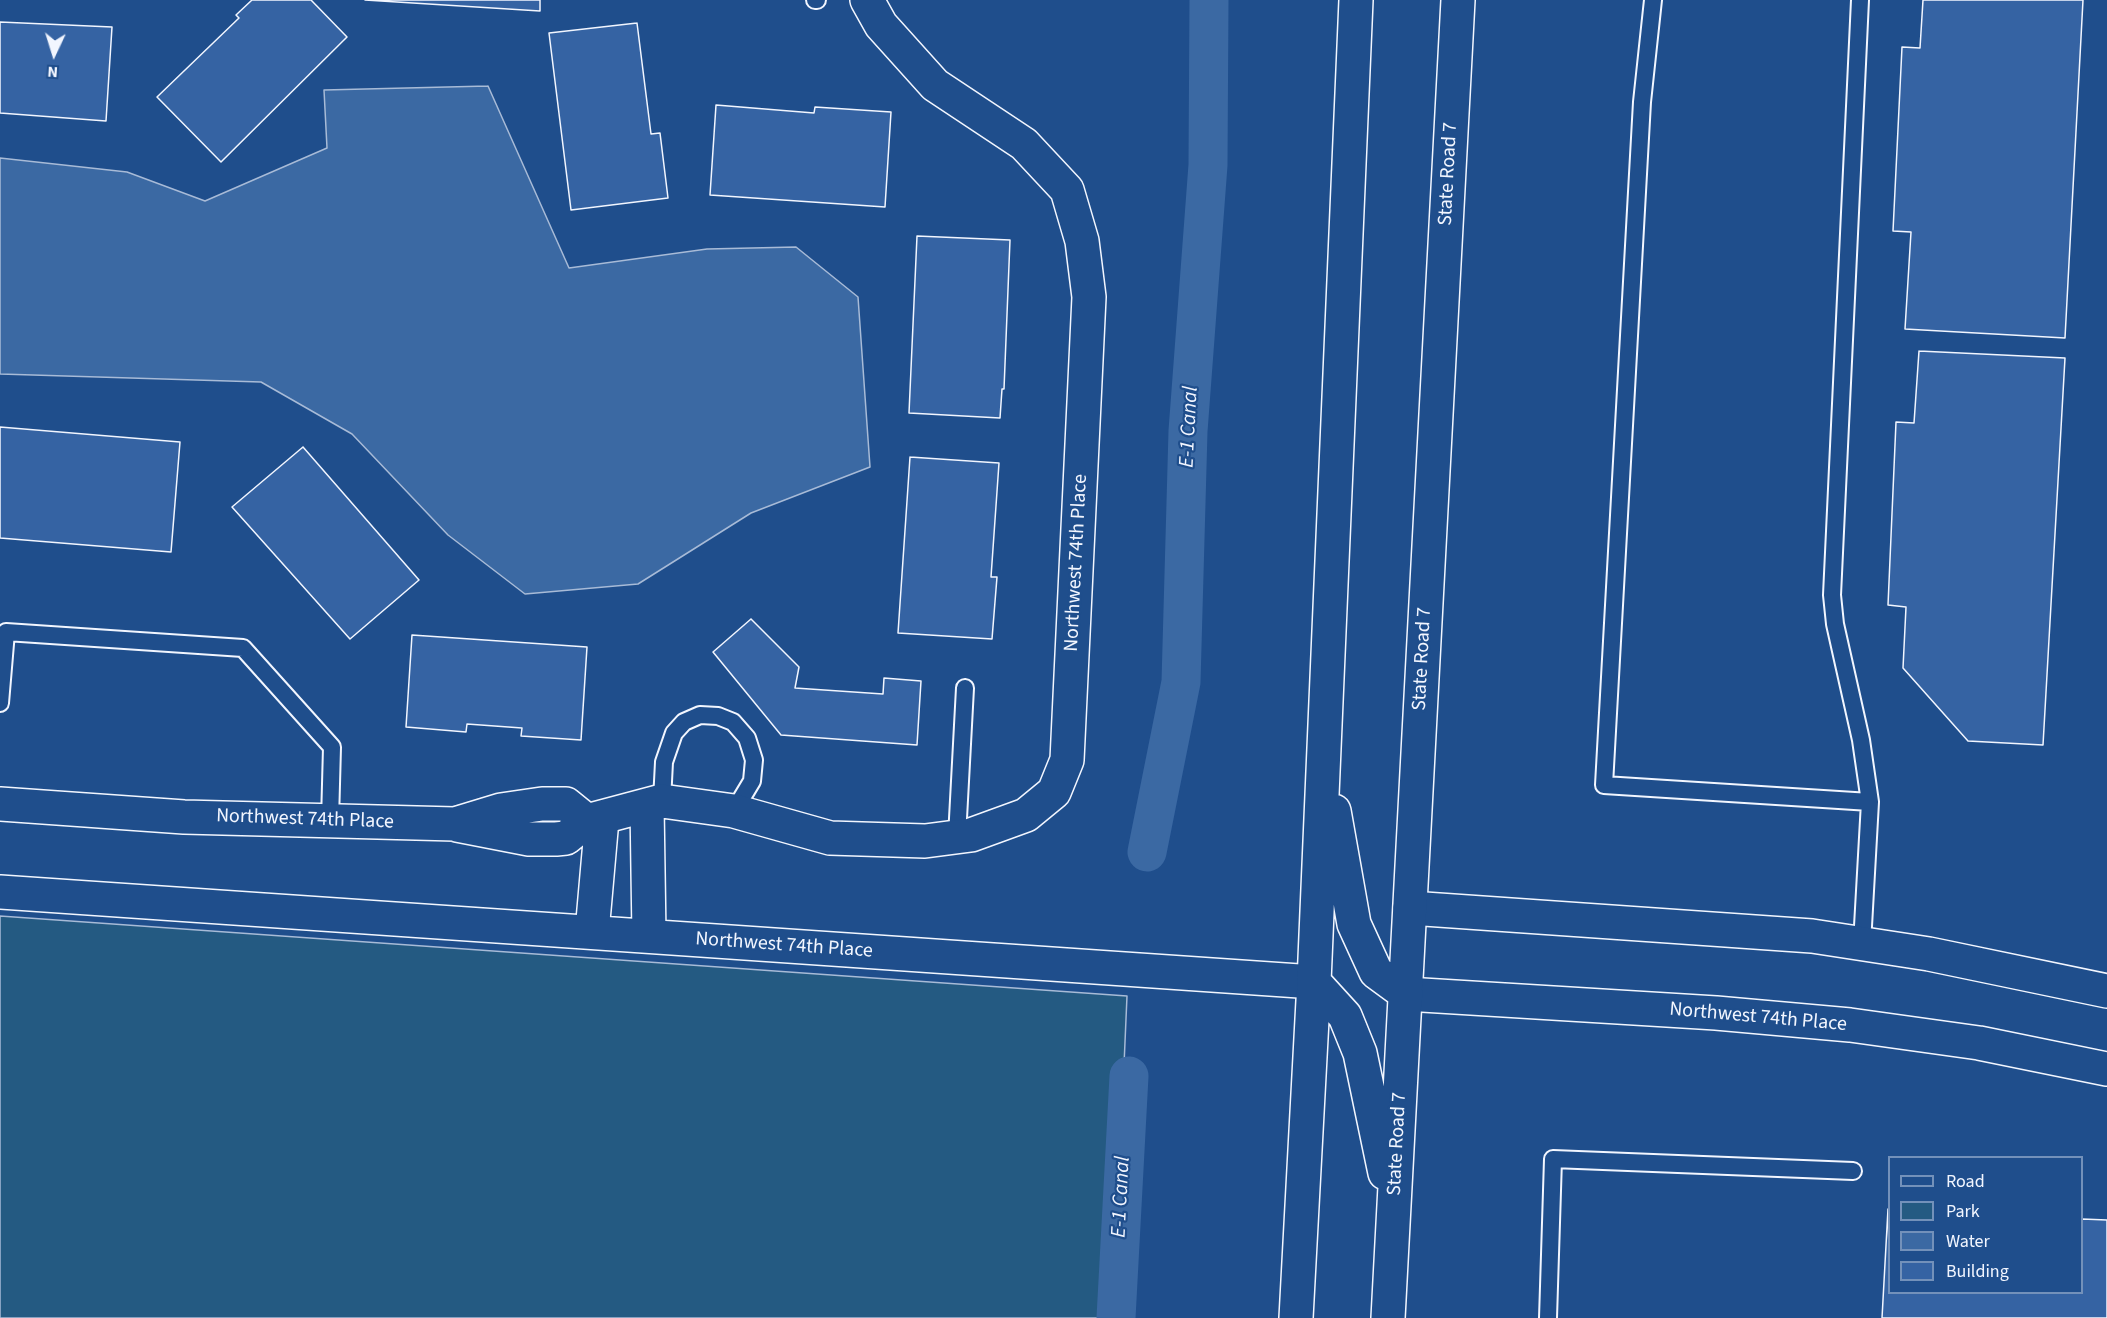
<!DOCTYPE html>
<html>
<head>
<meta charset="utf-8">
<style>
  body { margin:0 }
  #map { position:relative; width:2107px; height:1318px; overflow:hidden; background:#1f4e8c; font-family:"Source Sans 3",sans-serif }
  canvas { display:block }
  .legend { position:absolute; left:1888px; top:1156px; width:195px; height:138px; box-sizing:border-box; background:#1f4e8c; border:2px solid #7391ba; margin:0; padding:8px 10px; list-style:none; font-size:18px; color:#f2f6ff }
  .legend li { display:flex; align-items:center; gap:12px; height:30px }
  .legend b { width:30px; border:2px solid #7391ba }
  .north { position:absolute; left:24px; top:24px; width:60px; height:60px; -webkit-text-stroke:4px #1f4e8c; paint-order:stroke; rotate:184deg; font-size:16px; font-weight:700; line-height:24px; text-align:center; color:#f2f6ff }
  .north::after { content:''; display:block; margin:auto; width:21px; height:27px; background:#f2f6ff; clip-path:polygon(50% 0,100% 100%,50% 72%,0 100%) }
</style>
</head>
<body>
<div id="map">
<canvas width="2107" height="1318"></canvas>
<ul class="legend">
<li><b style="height:8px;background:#1f4e8c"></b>Road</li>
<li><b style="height:16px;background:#245a82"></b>Park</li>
<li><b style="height:16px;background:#3b69a3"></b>Water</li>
<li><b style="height:16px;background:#3563a3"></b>Building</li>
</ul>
<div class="north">N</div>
</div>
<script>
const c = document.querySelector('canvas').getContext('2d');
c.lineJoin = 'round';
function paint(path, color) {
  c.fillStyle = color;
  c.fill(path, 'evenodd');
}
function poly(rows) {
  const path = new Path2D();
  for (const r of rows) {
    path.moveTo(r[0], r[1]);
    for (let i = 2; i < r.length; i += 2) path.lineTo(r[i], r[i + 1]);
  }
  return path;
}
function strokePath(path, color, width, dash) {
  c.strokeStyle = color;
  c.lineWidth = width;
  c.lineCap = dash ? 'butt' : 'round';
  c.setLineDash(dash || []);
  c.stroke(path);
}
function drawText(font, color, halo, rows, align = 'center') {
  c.font = font + ' "Source Sans 3",sans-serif';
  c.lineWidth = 4.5;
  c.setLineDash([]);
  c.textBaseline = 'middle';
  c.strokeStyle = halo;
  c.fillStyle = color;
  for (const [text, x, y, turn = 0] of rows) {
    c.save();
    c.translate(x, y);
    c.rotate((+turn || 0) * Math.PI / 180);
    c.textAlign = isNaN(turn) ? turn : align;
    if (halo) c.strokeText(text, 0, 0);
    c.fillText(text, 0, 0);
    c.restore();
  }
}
const green = poly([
  [0,916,1127,996,1113,1318,0,1318,0,916]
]);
paint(green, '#245a82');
strokePath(green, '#a8bbd7', 1.5);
const water = poly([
  [488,86,569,268,707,249,796,247,858,297,870,467,751,513,638,584,525,594,448,535,352,434,261,382,0,374,0,158,127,172,205,201,327,148,324,90,488,86]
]);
paint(water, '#3b69a3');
strokePath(water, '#a8bbd7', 1.5);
strokePath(poly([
  [1147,852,1181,682,1188,431,1208,165,1209,0],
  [1116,1318,1129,1076]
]), '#3b69a3', 39);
const building = poly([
  [252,0,311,0,347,37,221,162,157,97,239,18,236,15,252,0],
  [365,0,540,0,540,11,365,0],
  [1923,0,2083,0,2065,338,1905,329,1911,232,1893,231,1902,47,1920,48,1923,0],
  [0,22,112,27,106,121,0,113,0,22],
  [637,23,651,134,660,133,668,198,571,210,549,33,637,23],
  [716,105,814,113,815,107,891,112,885,207,710,195,716,105],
  [917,236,1010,240,1004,389,1002,389,1000,418,909,413,917,236],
  [1919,351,2065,358,2043,745,1968,741,1903,668,1906,607,1888,605,1896,422,1914,423,1919,351],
  [0,427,180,442,171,552,0,538,0,427],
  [303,447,419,580,350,639,232,507,303,447],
  [910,457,999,463,991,577,997,577,992,639,898,633,910,457],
  [751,619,799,667,795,688,883,694,884,678,921,681,917,745,781,735,713,652,751,619],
  [412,635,587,647,581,740,521,736,522,728,467,724,466,732,406,727,412,635],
  [1888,1209,1890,1292,2082,1292,2082,1219,2107,1220,2107,1318,1882,1318,1888,1209]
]);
paint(building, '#3563a3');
strokePath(building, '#f2f6ff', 1.5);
const lane = poly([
  [815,0,817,0],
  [1653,0,1642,102,1604,785,1870,802],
  [1860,0,1832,595,1835,624,1861,740,1870,802,1862,944],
  [0,703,6,632,243,648,332,747,330,821],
  [662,801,664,762,674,733,684,722,700,715,718,716,733,722,747,738,754,760,752,781,734,811],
  [957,837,965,688],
  [1548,1318,1553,1159,1853,1171]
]);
const street = poly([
  [0,804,184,817,455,824,501,810,542,804,566,804,587,821,662,801,734,811,830,838,925,841,971,835,1026,815,1054,792,1067,760,1089,297,1082,241,1067,190,1024,144,935,85,881,25,867,0],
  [647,805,649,936],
  [457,825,529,839,556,839,566,838,587,821],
  [0,892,1314,982],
  [1410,908,1812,936,1929,954,2107,991],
  [592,932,602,819],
  [1406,994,1716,1013,1850,1025,1979,1043,2107,1069]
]);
const primary = poly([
  [1334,811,1354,924,1376,972,1406,994],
  [1314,982,1345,1016,1360,1053,1385,1173],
  [1296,1318,1314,982,1356,0],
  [1388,1318,1458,0]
]);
strokePath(lane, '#f2f6ff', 20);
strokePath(street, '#f2f6ff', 36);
strokePath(primary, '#f2f6ff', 36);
strokePath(lane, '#1f4e8c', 16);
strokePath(street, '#1f4e8c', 33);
strokePath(primary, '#1f4e8c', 33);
drawText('20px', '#f2f6ff', '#1f4e8c', [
  ["State Road 7",1449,174,-87],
  ["Northwest 74th Place",1077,563,-87],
  ["State Road 7",1423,659,-87],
  ["Northwest 74th Place",305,820,2],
  ["Northwest 74th Place",784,946,4],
  ["Northwest 74th Place",1758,1018,5],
  ["State Road 7",1398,1144,-87]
]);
drawText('italic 21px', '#f2f6ff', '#1f4e8c', [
  ["E-1 Canal",1190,427,-87],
  ["E-1 Canal",1122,1197,-87]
]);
</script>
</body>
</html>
